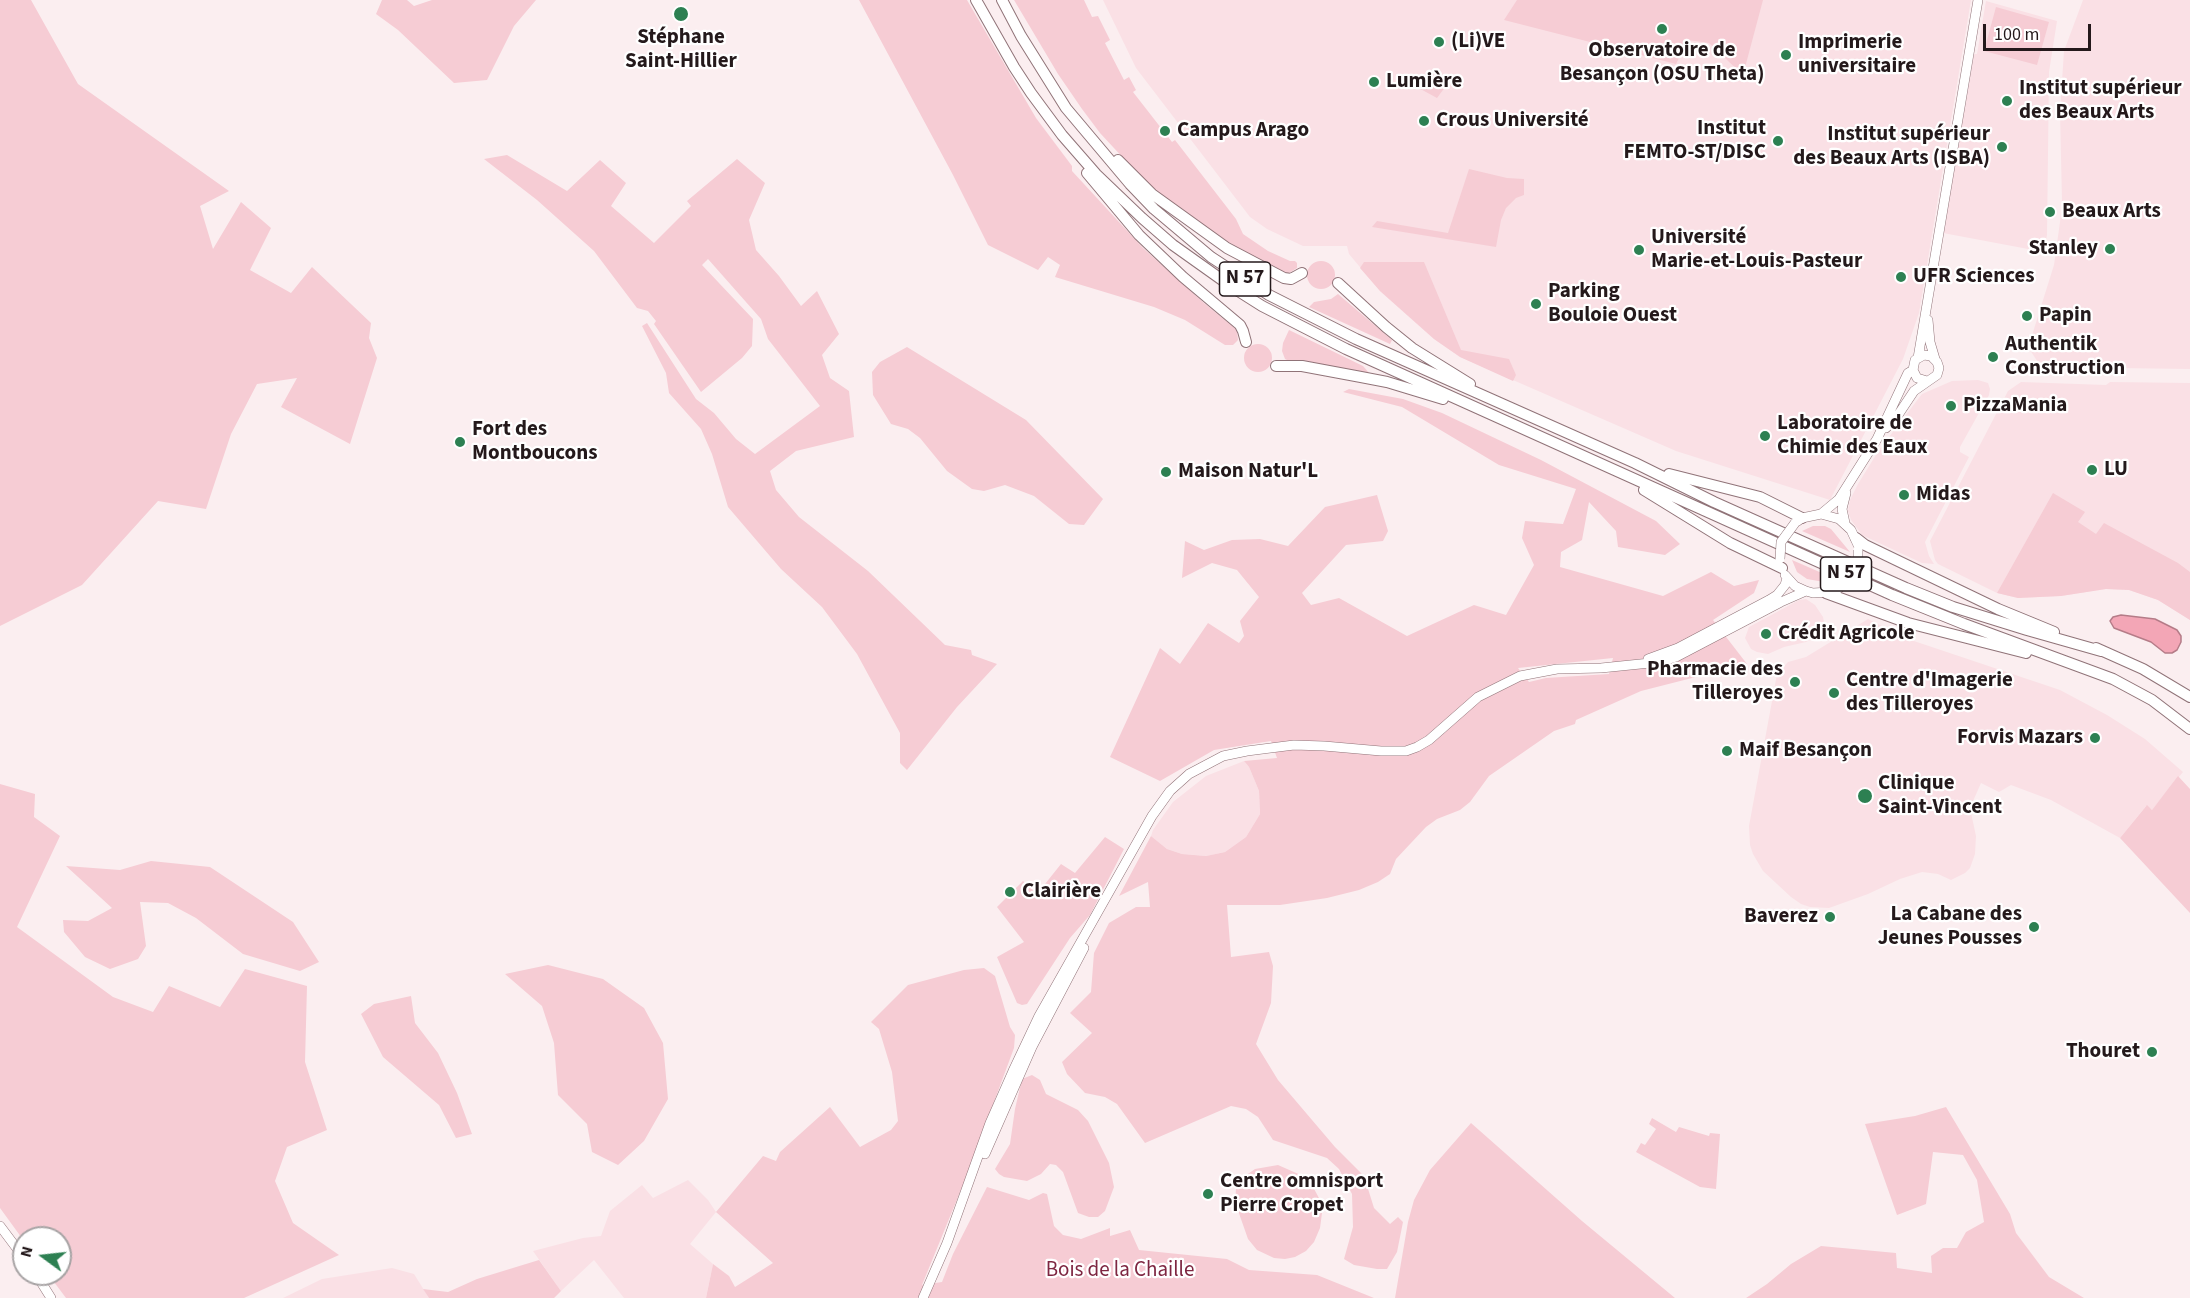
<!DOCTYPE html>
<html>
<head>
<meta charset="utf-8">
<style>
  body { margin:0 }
  #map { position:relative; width:2190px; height:1298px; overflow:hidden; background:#fbeef0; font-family:"Source Sans 3",sans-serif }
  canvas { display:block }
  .north { position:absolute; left:12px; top:1226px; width:60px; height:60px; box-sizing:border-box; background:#fff; border:2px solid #a7a3a4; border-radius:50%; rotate:285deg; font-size:16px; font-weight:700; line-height:24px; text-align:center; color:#24191b }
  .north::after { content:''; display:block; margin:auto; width:21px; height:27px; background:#2d8052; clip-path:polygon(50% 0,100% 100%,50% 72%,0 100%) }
  .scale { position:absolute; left:1983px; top:24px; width:108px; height:27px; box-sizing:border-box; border:3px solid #24191b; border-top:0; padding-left:8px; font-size:18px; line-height:21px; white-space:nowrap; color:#24191b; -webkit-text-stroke:4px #fff; paint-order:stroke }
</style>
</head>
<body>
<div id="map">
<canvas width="2190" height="1298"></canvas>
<div class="north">N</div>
<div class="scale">100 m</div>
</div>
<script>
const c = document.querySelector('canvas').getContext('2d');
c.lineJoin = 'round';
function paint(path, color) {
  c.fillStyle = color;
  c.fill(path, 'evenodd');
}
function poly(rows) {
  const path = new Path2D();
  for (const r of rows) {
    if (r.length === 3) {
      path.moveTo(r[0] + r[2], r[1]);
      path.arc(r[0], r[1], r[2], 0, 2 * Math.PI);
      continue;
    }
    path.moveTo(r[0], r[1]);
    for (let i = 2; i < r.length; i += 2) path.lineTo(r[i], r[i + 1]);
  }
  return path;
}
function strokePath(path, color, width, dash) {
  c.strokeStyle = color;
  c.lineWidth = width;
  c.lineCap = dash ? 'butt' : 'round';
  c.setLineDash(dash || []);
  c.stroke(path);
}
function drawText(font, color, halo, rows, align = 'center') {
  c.font = font + ' "Source Sans 3",sans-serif';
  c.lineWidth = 4.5;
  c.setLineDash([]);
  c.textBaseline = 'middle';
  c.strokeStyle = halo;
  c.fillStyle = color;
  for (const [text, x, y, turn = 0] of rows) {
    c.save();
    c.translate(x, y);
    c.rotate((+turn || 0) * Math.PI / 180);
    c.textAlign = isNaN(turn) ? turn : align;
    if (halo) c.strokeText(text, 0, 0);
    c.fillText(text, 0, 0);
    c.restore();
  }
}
paint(poly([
  [1103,0,1971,0,1919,313,1903,359,1830,500,1676,451,1460,357,1434,339,1380,291,1349,254,1347,246,1303,246,1267,229,1250,217,1136,68],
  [2083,0,2190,0,2190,369,2041,367,2030,350,2029,345,2054,265,2060,222,2062,202,2060,112,2064,51],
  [1986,1,2057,21,2049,72,2047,235,2044,252,1943,233,1974,54,1977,54],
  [1978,380,1988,383,1990,389,1989,395,1960,447,1960,452,1969,457,1925,542,1929,556,1934,564,1922,563,1862,535,1851,520,1848,511,1850,500,1858,484,1879,450,1922,394,1952,381],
  [2021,382,2106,385,2110,382,2190,383,2190,620,2158,600,2129,590,2106,589,2061,596,2018,598,1997,593,1938,564,1935,560,1930,541,2008,391],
  [1806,599,1815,605,1823,617,1825,627,1822,634,1806,642,1784,647,1768,654,1757,652,1751,649,1745,638,1749,627,1799,600],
  [1868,619,1905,638,2060,690,2107,715,2145,739,2183,772,2152,810,2146,806,2120,838,2051,800,2011,785,1999,792,1981,783,1970,808,1976,836,1975,854,1970,868,1965,873,1951,880,1938,874,1922,872,1900,879,1868,894,1829,908,1810,907,1801,904,1791,897,1763,871,1753,854,1750,845,1749,826,1777,674,1788,662,1806,657],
  [1244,761,1249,767,1259,791,1260,814,1246,837,1225,852,1206,856,1182,854,1167,849,1151,836,1153,830,1173,802,1206,776],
  [688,1180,708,1200,716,1212,690,1244,713,1264,706,1298,624,1298,594,1260,561,1291,533,1251,583,1238,601,1236,610,1211,642,1185,653,1198],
  [392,1268,414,1274,429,1298,283,1298,322,1279]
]), '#fae0e5');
paint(poly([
  [0,0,31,0,78,84,229,191,200,206,213,249,241,202,271,228,250,270,291,293,312,267,371,323,369,338,377,358,350,444,281,407,297,378,257,384,231,434,206,509,158,501,82,585,0,626],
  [382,0,407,0,414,6,432,0,536,0,514,26,487,80,454,83,398,30,376,14],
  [859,0,967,0,1036,118,1072,166,1072,171,1143,248,1204,303,1237,330,1238,340,1233,345,1225,345,1185,320,1154,307,1055,277,1060,265,1048,257,1038,270,988,245,953,175],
  [1014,0,1084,0,1092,17,1098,16,1110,40,1105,43,1124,80,1129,77,1136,90,1133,92,1172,142,1175,140,1236,219,1243,234,1268,251,1290,261,1295,261,1297,263,1297,268,1289,273,1284,273,1238,248,1202,225,1163,196,1139,175,1100,133,1082,109,1058,74],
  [1517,0,1763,0,1743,75,1709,43,1688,40,1676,64,1504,20],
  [1996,7,2049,22,2037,65,1984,51],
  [1416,74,1451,79,1437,98,1415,86],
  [507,155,567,191,600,160,626,183,611,206,654,243,691,206,687,201,737,159,765,183,749,220,756,250,779,276,801,306,817,291,839,334,822,355,830,378,849,391,854,437,796,451,770,471,776,490,799,517,868,571,945,645,971,650,972,655,997,664,957,707,907,770,900,763,900,733,857,654,822,607,781,569,728,507,712,454,701,429,669,393,666,373,642,326,647,323,696,399,714,413,736,439,755,454,820,406,768,339,761,319,708,259,702,265,753,319,752,346,742,358,701,392,654,324,656,321,648,311,637,308,594,251,537,200,484,159],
  [1469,169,1507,178,1524,179,1524,195,1516,198,1506,208,1501,220,1496,247,1372,227,1377,221,1448,233],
  [1321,275,14],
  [1364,262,1424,262,1461,350,1509,359,1516,375,1513,381,1460,357,1434,339,1380,291,1360,268],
  [1338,294,1392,340,1390,344,1309,307,1314,302,1331,299],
  [1289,330,1363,366,1370,374,1289,361,1285,359,1282,351,1283,343],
  [1258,358,14],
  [907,347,1026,420,1103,499,1084,525,1069,524,1034,496,1005,485,984,491,972,489,947,471,920,438,908,429,891,424,873,395,872,372,880,362],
  [1349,389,1403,399,1442,413,1541,460,1656,521,1680,544,1665,555,1618,547,1616,531,1589,502,1582,540,1561,552,1560,567,1663,596,1711,572,1734,586,1759,580,1754,593,1713,620,1747,664,1641,691,1576,720,1575,724,1554,731,1489,776,1470,802,1460,810,1437,819,1426,827,1396,859,1390,874,1378,882,1359,890,1327,898,1280,905,1227,905,1231,957,1269,952,1273,966,1271,1003,1256,1044,1278,1080,1335,1147,1364,1176,1374,1208,1390,1224,1398,1217,1403,1222,1397,1252,1387,1269,1377,1269,1354,1265,1344,1259,1353,1227,1352,1194,1339,1169,1327,1158,1273,1140,1258,1117,1246,1109,1231,1106,1145,1143,1117,1104,1105,1097,1085,1093,1067,1074,1062,1062,1092,1033,1070,1013,1091,992,1094,953,1109,923,1136,907,1150,907,1148,882,1119,896,1151,836,1167,849,1182,854,1206,856,1225,852,1246,837,1260,814,1259,791,1249,767,1244,761,1277,758,1271,741,1214,750,1160,781,1110,757,1160,648,1180,664,1208,623,1239,643,1244,636,1240,621,1259,597,1237,570,1212,563,1182,578,1185,541,1204,550,1232,540,1260,539,1288,546,1325,507,1377,495,1388,531,1383,541,1346,545,1302,593,1311,605,1339,598,1407,636,1474,605,1506,615,1534,565,1522,538,1525,521,1563,524,1576,489,1499,465,1402,407,1343,392],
  [1613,658,1609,674,1546,678,1529,682,1518,668],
  [2053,493,2085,512,2078,522,2096,534,2104,523,2178,563,2190,572,2190,620,2158,600,2129,590,2106,589,2061,596,2018,598,1997,593],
  [1813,526,1825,526,1831,529,1850,552,1802,531],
  [1792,560,1838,580,1824,582,1807,579,1797,572],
  [2178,776,2190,789,2190,913,2120,838,2147,805,2152,810],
  [0,784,35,794,34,817,60,836,17,927,113,997,153,1012,169,986,220,1007,245,969,307,986,305,1062,327,1130,287,1147,275,1181,293,1223,339,1255,244,1298,66,1298,48,1274,60,1274,60,1238,24,1238,24,1241,0,1208],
  [1105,837,1124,849,1090,915,1070,938,1027,1004,1022,1005,1017,1003,997,957,1024,942,997,907,1023,881,1037,894,1061,864,1075,873],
  [151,861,210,867,293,922,319,962,300,971,243,954,196,918,168,903,140,902,146,946,138,959,110,969,85,957,64,932,63,920,88,921,112,908,66,866,120,870],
  [548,965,603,979,644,1008,663,1043,668,1099,644,1141,618,1165,592,1152,587,1124,558,1095,554,1043,542,1006,505,974],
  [984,968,995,976,1010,1027,1015,1035,1014,1048,967,1175,922,1285,942,1282,953,1254,987,1187,1029,1200,1043,1193,1047,1194,1054,1226,1063,1235,1081,1239,1110,1228,1110,1236,1130,1230,1139,1250,1227,1259,1249,1270,1317,1275,1374,1298,706,1298,713,1264,729,1276,735,1287,773,1263,716,1212,763,1156,776,1161,780,1152,830,1107,860,1147,891,1130,898,1121,892,1072,879,1029,871,1022,908,985,964,970],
  [411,996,415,1023,438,1053,457,1093,472,1134,456,1138,439,1105,383,1057,361,1014,374,1004],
  [1032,1075,1040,1080,1046,1094,1078,1110,1088,1121,1109,1163,1114,1187,1105,1211,1098,1217,1089,1217,1078,1213,1063,1172,1056,1165,1050,1164,1041,1174,1027,1181,1004,1177,999,1174,995,1169,1010,1144,1015,1109,1022,1079],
  [1946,1107,2010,1214,2016,1233,2049,1277,2084,1298,1746,1298,1767,1284,1791,1264,1821,1246,1896,1253,1897,1268,1932,1273,1931,1256,1943,1248,1957,1248,1966,1232,1984,1222,1977,1180,1963,1155,1933,1152,1926,1204,1897,1215,1865,1124,1915,1116],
  [1652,1118,1676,1132,1679,1127,1709,1136,1710,1133,1720,1134,1716,1189,1700,1187,1636,1152,1641,1143,1645,1145,1656,1129,1649,1124],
  [1471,1123,1582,1221,1675,1298,1395,1298,1408,1222,1414,1200,1430,1170],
  [1278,1165,1303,1176,1312,1185,1320,1200,1322,1213,1320,1228,1314,1242,1306,1251,1295,1257,1285,1259,1274,1258,1257,1250,1248,1239,1235,1202,1236,1189,1242,1178,1255,1169],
  [539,1260,561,1291,554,1298,429,1298,423,1289,448,1292,477,1279]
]), '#f6ccd4');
const water = poly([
  [2121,615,2155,619,2177,630,2181,636,2181,642,2177,650,2172,653,2165,653,2151,642,2114,628,2110,621,2113,617,2121,615]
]);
paint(water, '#f3a6b6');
strokePath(water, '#b57c88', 1.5);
const major = poly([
  [1928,320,1930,342,1935,359],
  [1918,358,1978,0],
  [1886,428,1898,415,1914,391,1937,375,1939,368,1937,362,1931,356,1924,355,1915,360,1913,370,1917,378,1927,381],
  [1821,514,1839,499,1877,439,1908,373,1913,370],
  [1798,521,1802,518,1821,514,1839,519,1851,530,1858,545],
  [1845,523,1842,509,1846,493],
  [1785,575,1795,586,1806,591,1813,593,1830,592],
  [1648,659,1678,648,1769,600,1777,595,1785,585,1787,578],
  [985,1154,1032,1047,1084,948],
  [0,1226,24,1258],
  [36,1274,51,1298],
  [923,1298,947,1243,990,1123,1013,1071,1039,1016,1152,816,1170,791,1189,774,1223,756,1247,751,1294,745,1324,746,1381,751,1406,751,1417,747,1429,740,1478,697,1520,676,1557,669,1601,668,1660,662,1676,657,1781,602,1806,591]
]);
const highway = poly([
  [976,0,1014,67,1031,93,1062,135,1096,174,1142,218,1173,245,1232,287,1262,306,1346,349,1892,595,1964,624,2113,679,2152,700,2190,729],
  [1002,0,1021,36,1066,108,1130,184,1154,209,1211,257,1269,295,1356,339,1635,463,1714,502,1906,588,1953,607,2027,630,2101,651],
  [1118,160,1152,194,1227,248,1284,278,1291,279,1302,273],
  [1087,173,1139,235,1183,277,1240,325,1243,331,1246,342],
  [1338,283,1386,327,1412,348,1470,384],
  [1276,366,1302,366,1361,377,1387,382,1443,399],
  [1669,474,1760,497,1802,518],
  [1644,490,1730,543,1782,568],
  [1856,538,1865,545,1998,609,2054,632],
  [1826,593,1908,623,2026,653],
  [2096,648,2143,669,2190,697]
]);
strokePath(major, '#907378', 10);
strokePath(highway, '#907378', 12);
strokePath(major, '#fff', 9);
strokePath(highway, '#fff', 10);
const majorBridge = poly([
  [1780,559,1781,542,1795,523],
  [1838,589,1854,573,1858,565,1858,550]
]);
strokePath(majorBridge, '#907378', 10, []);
strokePath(majorBridge, '#fff', 9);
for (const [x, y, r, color] of [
  [681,14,8,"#2d8052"],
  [1662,29,6,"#2d8052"],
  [1439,42,6,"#2d8052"],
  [1786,55,6,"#2d8052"],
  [1374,82,6,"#2d8052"],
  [2007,101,6,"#2d8052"],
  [1424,121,6,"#2d8052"],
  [1165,131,6,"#2d8052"],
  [1778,141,6,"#2d8052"],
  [2002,147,6,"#2d8052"],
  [2050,212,6,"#2d8052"],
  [2110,249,6,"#2d8052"],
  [1639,250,6,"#2d8052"],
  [1901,277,6,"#2d8052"],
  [1536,304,6,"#2d8052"],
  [2027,316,6,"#2d8052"],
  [1993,357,6,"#2d8052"],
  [1951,406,6,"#2d8052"],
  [1765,436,6,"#2d8052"],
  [460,442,6,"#2d8052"],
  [2092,470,6,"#2d8052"],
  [1166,472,6,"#2d8052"],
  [1904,495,6,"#2d8052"],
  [1766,634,6,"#2d8052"],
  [1795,682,6,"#2d8052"],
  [1834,693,6,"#2d8052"],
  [2095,738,6,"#2d8052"],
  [1727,751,6,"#2d8052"],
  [1865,796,8,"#2d8052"],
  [1010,892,6,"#2d8052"],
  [1830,917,6,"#2d8052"],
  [2034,927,6,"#2d8052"],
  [2152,1052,6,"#2d8052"],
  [1208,1194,6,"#2d8052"]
]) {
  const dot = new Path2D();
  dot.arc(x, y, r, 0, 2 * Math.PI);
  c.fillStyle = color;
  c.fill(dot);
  strokePath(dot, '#fff', 2);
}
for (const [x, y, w] of [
  [1245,279,51],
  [1846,574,51]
]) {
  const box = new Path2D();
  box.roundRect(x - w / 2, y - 17, w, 34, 4.5);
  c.fillStyle = '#fff';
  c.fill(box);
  strokePath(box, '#24191b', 1.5);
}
drawText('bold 20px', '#24191b', null, [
  ["N 57",1245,279],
  ["N 57",1846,574]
]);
drawText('bold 21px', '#24191b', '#fff', [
  ["Stéphane",681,38,"center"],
  ["Saint-Hillier",681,62,"center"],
  ["(Li)VE",1451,42],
  ["Imprimerie",1798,43],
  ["universitaire",1798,67],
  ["Observatoire de",1662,51,"center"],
  ["Besançon (OSU Theta)",1662,75,"center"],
  ["Lumière",1386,82],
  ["Institut supérieur",2019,89],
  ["des Beaux Arts",2019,113],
  ["Crous Université",1436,121],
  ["Institut",1766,129,"right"],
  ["FEMTO-ST/DISC",1766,153,"right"],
  ["Campus Arago",1177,131],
  ["Institut supérieur",1990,135,"right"],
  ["des Beaux Arts (ISBA)",1990,159,"right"],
  ["Beaux Arts",2062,212],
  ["Université",1651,238],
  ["Marie-et-Louis-Pasteur",1651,262],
  ["Stanley",2098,249,"right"],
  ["UFR Sciences",1913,277],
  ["Parking",1548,292],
  ["Bouloie Ouest",1548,316],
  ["Papin",2039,316],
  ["Authentik",2005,345],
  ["Construction",2005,369],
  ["PizzaMania",1963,406],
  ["Laboratoire de",1777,424],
  ["Chimie des Eaux",1777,448],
  ["Fort des",472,430],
  ["Montboucons",472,454],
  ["LU",2104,470],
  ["Maison Natur'L",1178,472],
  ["Midas",1916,495],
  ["Crédit Agricole",1778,634],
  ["Pharmacie des",1783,670,"right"],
  ["Tilleroyes",1783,694,"right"],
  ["Centre d'Imagerie",1846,681],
  ["des Tilleroyes",1846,705],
  ["Forvis Mazars",2083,738,"right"],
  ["Maif Besançon",1739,751],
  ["Clinique",1878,784],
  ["Saint-Vincent",1878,808],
  ["Clairière",1022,892],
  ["La Cabane des",2022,915,"right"],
  ["Jeunes Pousses",2022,939,"right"],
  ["Baverez",1818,917,"right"],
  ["Thouret",2140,1052,"right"],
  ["Centre omnisport",1220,1182],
  ["Pierre Cropet",1220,1206]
], 'left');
drawText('21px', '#7e2641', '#fff', [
  ["Bois de la Chaille",1120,1271]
]);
</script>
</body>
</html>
